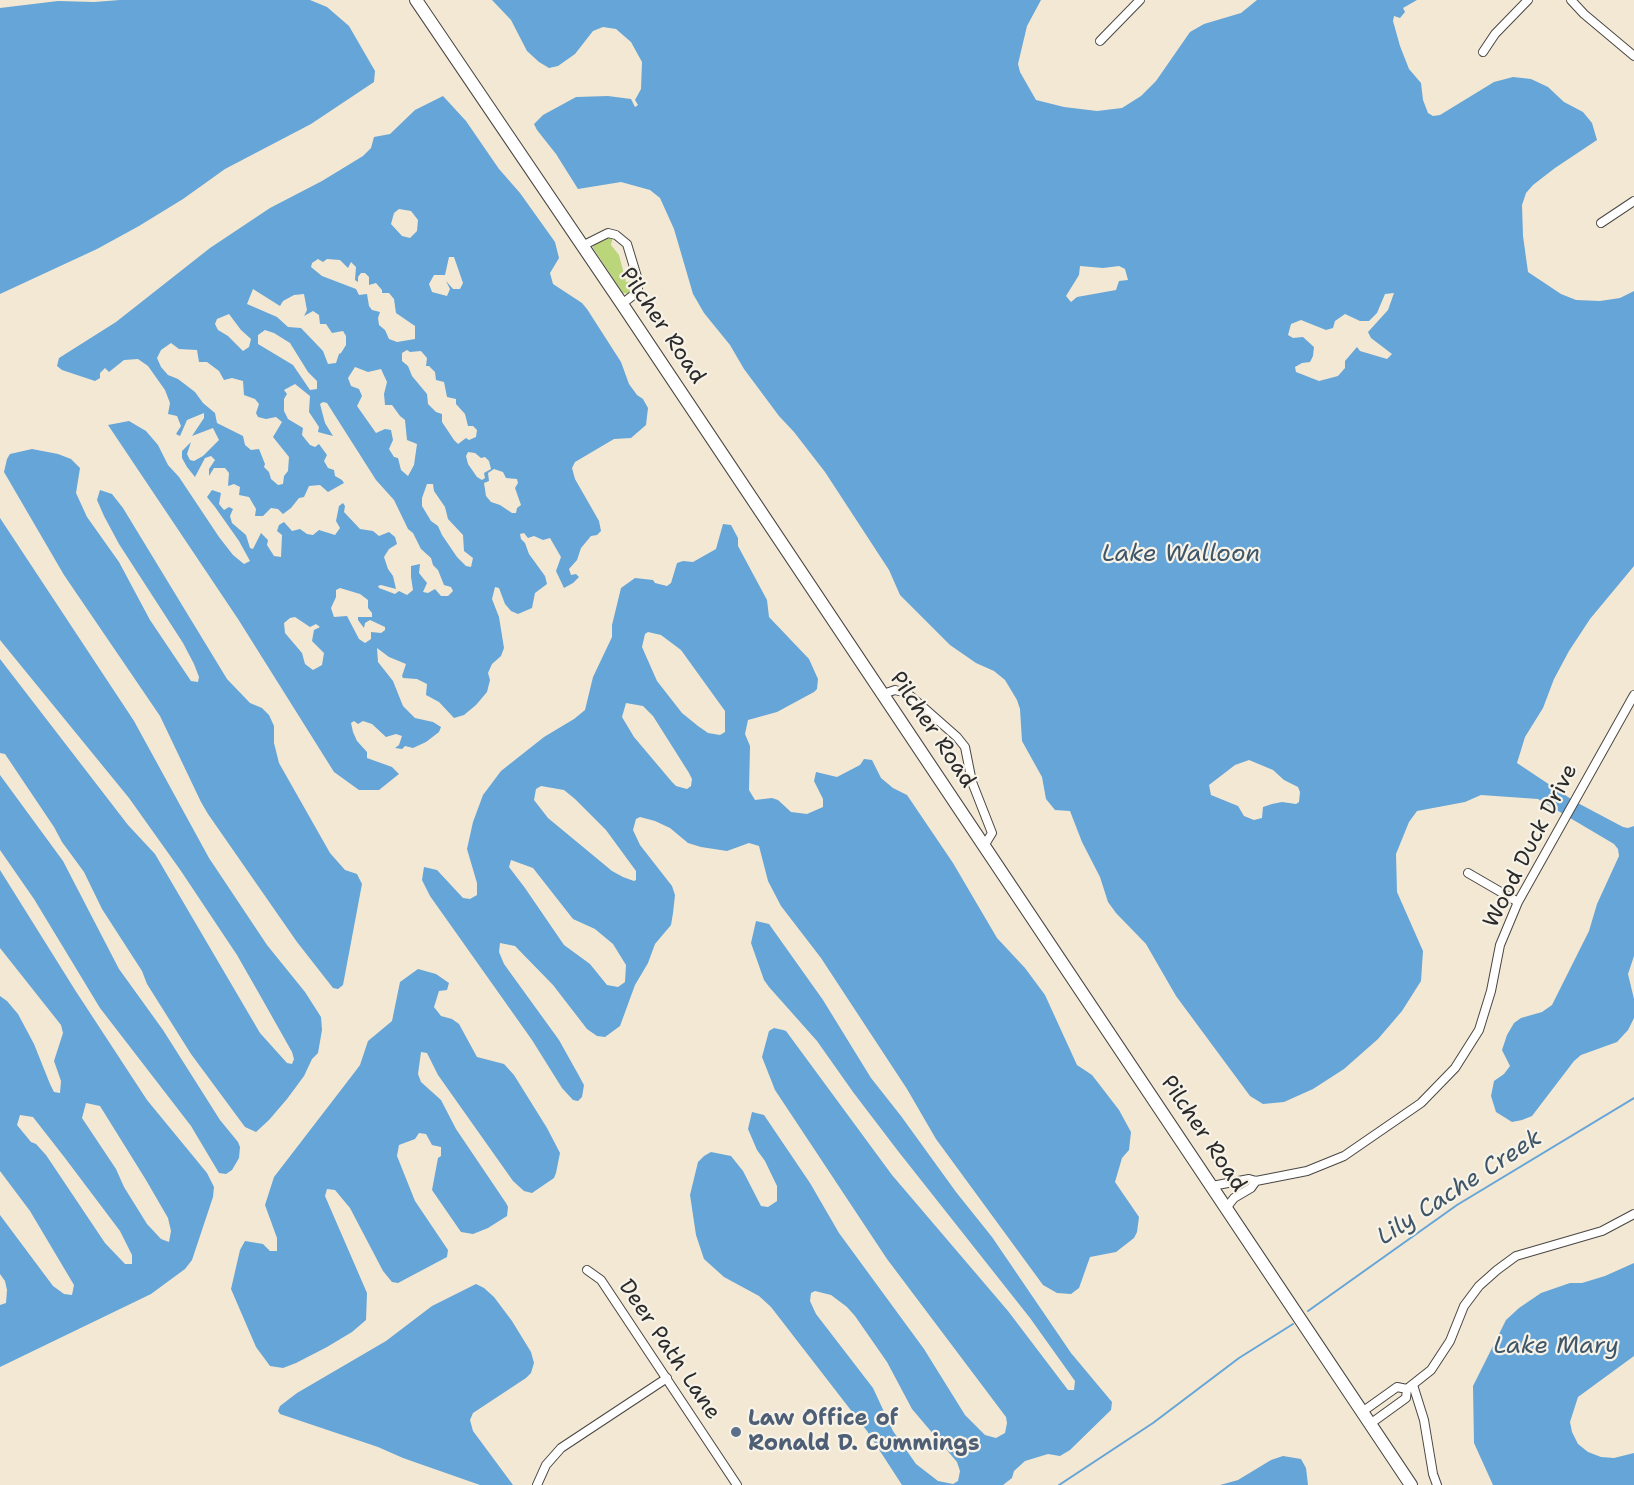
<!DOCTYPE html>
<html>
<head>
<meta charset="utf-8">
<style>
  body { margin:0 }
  canvas { display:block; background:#f3e8d3 }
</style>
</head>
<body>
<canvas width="1634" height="1485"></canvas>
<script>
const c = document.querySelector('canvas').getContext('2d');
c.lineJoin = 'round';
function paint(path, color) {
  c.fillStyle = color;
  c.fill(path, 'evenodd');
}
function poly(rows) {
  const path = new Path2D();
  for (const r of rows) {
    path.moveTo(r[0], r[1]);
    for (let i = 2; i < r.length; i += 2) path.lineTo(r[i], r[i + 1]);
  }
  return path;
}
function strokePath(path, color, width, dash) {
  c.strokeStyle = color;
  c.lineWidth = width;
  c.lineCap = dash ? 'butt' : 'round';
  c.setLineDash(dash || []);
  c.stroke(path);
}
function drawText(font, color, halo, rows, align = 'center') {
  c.font = font + ' "Shantell Sans",sans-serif';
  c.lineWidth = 4.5;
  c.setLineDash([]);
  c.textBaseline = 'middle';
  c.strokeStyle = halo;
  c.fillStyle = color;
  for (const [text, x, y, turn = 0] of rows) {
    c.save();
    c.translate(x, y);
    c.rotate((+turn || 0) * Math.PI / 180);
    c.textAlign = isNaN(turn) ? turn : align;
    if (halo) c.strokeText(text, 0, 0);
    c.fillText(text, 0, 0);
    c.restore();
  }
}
paint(poly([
  [603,237,613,237,611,245,619,255,626,282,634,281,634,288,630,294,623,293,593,248,593,245]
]), '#bbd57a');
paint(poly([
  [120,0,310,0,327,7,349,26,375,71,374,82,311,124,225,169,183,199,139,226,97,249,0,294,0,8,58,1,94,2],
  [492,0,1041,0,1027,26,1018,64,1020,72,1036,100,1064,107,1097,111,1122,108,1141,96,1156,81,1190,32,1204,24,1241,13,1257,0,1417,0,1403,8,1405,12,1400,18,1394,16,1393,21,1400,46,1409,69,1421,83,1423,100,1428,113,1433,116,1440,115,1494,82,1513,77,1531,79,1548,87,1564,102,1583,112,1592,123,1597,140,1555,168,1533,185,1526,193,1522,205,1523,236,1528,272,1561,294,1576,300,1600,301,1620,298,1634,291,1634,566,1590,619,1569,651,1554,679,1543,708,1525,737,1517,763,1574,801,1623,827,1628,828,1634,826,1634,956,1628,974,1634,999,1634,1018,1628,1030,1617,1042,1581,1055,1574,1061,1532,1116,1522,1120,1512,1122,1496,1112,1491,1096,1494,1081,1504,1074,1510,1066,1502,1050,1507,1035,1514,1023,1521,1018,1542,1012,1552,1005,1589,931,1597,904,1619,856,1618,849,1614,844,1538,799,1481,795,1465,802,1417,811,1409,822,1396,854,1397,892,1423,951,1421,981,1402,1011,1378,1039,1344,1069,1313,1089,1284,1102,1263,1104,1250,1096,1176,996,1146,944,1116,913,1108,902,1100,877,1082,842,1070,811,1055,810,1046,799,1042,777,1022,741,1020,709,1017,700,1005,680,994,671,976,663,950,645,900,595,889,570,825,472,794,432,779,416,744,369,730,345,704,313,693,294,674,229,660,198,650,190,621,182,578,189,556,154,537,130,534,124,543,115,576,97,608,96,631,99,635,107,638,105,635,100,641,89,642,62,631,42,616,29,603,27,593,31,575,54,558,66,549,68,539,62,527,51,511,20],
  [1080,266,1103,268,1119,266,1125,269,1128,280,1119,281,1116,290,1077,297,1071,302,1066,296,1079,275],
  [1394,293,1388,310,1368,332,1371,338,1392,354,1387,359,1360,351,1357,347,1345,361,1345,368,1338,376,1319,381,1296,372,1295,367,1302,363,1310,362,1313,356,1314,347,1303,337,1293,338,1288,335,1291,324,1301,320,1326,330,1333,328,1335,321,1345,314,1360,321,1369,321,1377,313,1385,294],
  [1249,760,1273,770,1284,780,1298,787,1300,792,1299,802,1296,804,1282,802,1272,804,1263,807,1262,818,1254,820,1244,816,1238,806,1211,795,1209,785,1235,765],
  [443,96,466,121,499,169,520,193,555,242,559,258,550,273,553,284,582,303,587,309,621,362,629,384,637,395,643,399,648,408,646,425,631,438,614,439,575,462,572,468,575,479,599,521,601,531,597,535,591,536,581,548,577,560,569,569,571,575,576,574,579,577,573,583,564,588,556,571,561,557,550,538,543,540,534,536,528,538,524,533,520,534,521,539,525,543,529,554,545,576,547,584,535,593,532,608,518,614,511,611,505,604,499,588,495,587,492,599,499,617,504,648,501,656,492,664,488,673,490,680,487,692,476,705,464,715,454,718,439,702,426,695,427,684,417,679,403,678,402,676,406,664,389,657,377,648,378,662,393,681,403,706,415,718,433,722,441,727,439,732,426,742,413,748,405,746,402,749,395,748,399,745,402,736,396,734,386,737,372,724,363,721,358,724,354,721,351,723,353,732,357,741,367,752,367,758,392,767,399,774,379,790,359,790,334,772,238,619,108,425,129,421,146,431,158,445,168,465,179,477,219,537,233,555,244,564,250,561,239,541,215,507,207,497,212,490,221,493,219,504,224,510,229,507,233,509,230,516,232,523,246,535,250,548,253,549,261,533,268,540,267,545,274,556,281,557,282,535,277,531,279,525,284,522,292,531,300,529,307,534,313,535,319,530,335,535,340,528,336,521,339,506,343,503,345,506,344,512,360,529,373,531,379,536,389,532,395,537,397,544,389,549,384,557,388,569,393,576,396,589,381,585,378,586,379,588,395,594,399,591,407,595,413,590,411,577,411,566,420,564,419,573,427,583,423,592,428,593,435,589,441,596,448,596,453,591,451,587,444,585,438,570,433,565,431,558,421,549,413,533,408,529,394,500,376,480,327,403,323,402,320,404,325,423,333,436,318,432,319,427,309,412,310,396,295,384,284,390,287,394,284,399,284,411,288,419,303,428,302,435,310,445,315,447,319,444,327,455,324,461,328,468,334,470,335,476,342,480,344,483,328,492,320,485,309,486,304,497,299,498,291,508,283,514,278,509,271,508,263,516,255,516,256,509,249,497,239,495,240,487,234,484,228,486,229,473,225,468,214,468,209,476,209,469,215,460,211,456,205,458,195,477,187,467,182,458,182,451,191,442,187,454,190,460,194,461,203,456,219,440,213,428,192,436,204,418,204,413,187,420,180,436,176,434,181,426,177,416,168,414,170,403,165,390,148,366,138,359,124,360,109,372,105,368,100,373,100,378,95,381,62,370,57,366,59,358,116,322,210,248,270,208,322,181,363,156,371,148,374,137,390,134,415,110],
  [399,209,411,211,418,220,417,231,410,238,402,236,391,224,394,213],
  [449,257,454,257,463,283,460,289,453,289,446,281,450,289,447,296,432,292,429,284,434,275,445,275],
  [318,259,323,262,327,259,340,260,348,268,351,262,356,267,355,280,358,282,358,277,361,273,365,273,369,277,369,285,376,283,382,290,382,293,389,293,394,299,396,313,415,326,415,339,397,342,389,339,385,330,379,325,378,318,380,312,372,310,369,306,367,294,359,295,356,289,322,276,311,267,312,263],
  [253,289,280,306,283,301,294,295,304,294,307,310,304,316,313,311,319,315,320,324,326,324,332,333,343,331,346,336,346,345,341,353,339,354,336,363,328,364,323,351,301,328,288,327,277,317,247,304],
  [229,314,241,330,251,339,249,347,243,351,228,336,218,330,215,324,217,319],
  [265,330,274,333,290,343,308,372,317,381,317,389,310,390,293,365,258,344,258,335],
  [171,343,179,349,197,350,199,362,207,362,219,371,224,380,232,378,243,381,244,395,255,399,259,404,256,413,258,417,266,419,276,417,282,422,273,437,289,457,288,471,284,476,283,484,278,485,271,479,269,472,264,467,265,464,259,449,251,450,245,445,243,436,217,423,215,413,203,403,195,392,178,379,168,375,161,367,157,358,161,350],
  [407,350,410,352,421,351,427,358,426,366,429,366,435,372,436,380,444,382,447,397,456,399,456,404,465,414,468,426,473,426,477,430,476,437,469,440,466,438,458,444,454,440,442,422,442,414,436,412,428,404,427,394,412,376,408,366,402,361,402,353],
  [355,367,368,372,381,369,387,382,384,394,385,405,392,405,400,416,405,420,407,440,417,444,414,465,408,476,401,470,398,458,394,457,389,449,393,440,391,430,385,429,376,433,357,406,362,396,359,389,351,386,348,378],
  [468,452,475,453,481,458,485,457,489,461,491,469,484,473,485,478,482,480,477,477,468,464,466,456],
  [494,469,503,472,506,478,517,479,518,483,515,488,521,505,517,508,516,513,512,513,500,505,491,502,486,496,484,483,489,481,488,473],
  [427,484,433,484,434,491,445,507,448,519,463,535,464,551,473,558,471,567,466,566,457,557,442,535,438,526,431,521,422,506,422,498],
  [340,588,360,594,368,600,368,608,372,613,372,617,358,617,358,620,364,628,365,623,370,620,385,627,385,630,381,633,371,632,371,639,365,643,359,639,347,616,334,617,331,608,336,597,336,590],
  [295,617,310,627,316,624,320,627,314,630,312,641,324,653,322,665,313,670,305,664,302,653,285,633,284,623,290,618],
  [32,449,58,454,71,459,80,468,76,493,87,517,119,562,150,620,191,681,198,682,199,677,194,664,183,643,119,544,104,516,97,500,100,490,112,494,123,508,227,679,250,703,262,708,269,715,274,726,274,743,279,763,330,853,345,870,357,874,362,884,343,985,338,989,333,988,297,942,208,814,201,802,160,716,64,575,4,472,7,459,10,454],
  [0,518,134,721,209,858,267,945,305,992,321,1017,322,1030,318,1053,312,1059,304,1076,287,1099,269,1120,256,1132,245,1127,191,1054,147,984,142,971,102,909,84,872,62,842,54,827,5,754,0,753,0,659,128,825,155,854,260,1033,287,1063,292,1064,294,1059,292,1052,261,997,237,955,181,871,129,798,0,640],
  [723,524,731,525,738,538,738,546,767,600,769,617,809,659,818,679,817,689,814,692,777,712,748,720,745,734,750,746,749,790,755,800,772,798,778,800,791,812,807,814,823,807,823,799,814,781,816,772,837,777,860,765,864,759,872,760,881,778,893,788,907,795,953,863,997,938,1025,968,1045,995,1077,1065,1092,1075,1099,1084,1119,1110,1131,1132,1129,1150,1122,1158,1115,1182,1139,1217,1137,1232,1134,1238,1116,1252,1090,1257,1079,1288,1071,1294,1057,1293,1043,1285,936,1139,907,1089,821,958,781,906,768,881,759,846,749,843,727,851,701,847,688,843,670,828,655,821,640,817,636,819,633,830,640,845,672,886,675,895,673,913,671,925,655,944,648,963,635,985,620,1026,605,1037,597,1036,587,1029,553,985,515,946,500,943,499,952,504,964,559,1040,578,1074,584,1085,582,1097,578,1101,573,1100,562,1088,532,1040,430,896,422,880,424,867,437,870,463,898,470,899,477,895,477,883,467,849,473,822,483,795,501,771,544,737,574,719,585,710,593,677,612,637,612,625,621,588,635,578,653,580,655,583,667,586,671,583,677,563,683,561,693,562,716,549],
  [648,632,661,635,681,650,725,711,725,732,720,735,708,733,698,726,682,713,657,681,642,647,645,634],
  [626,703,643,706,653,716,689,773,692,779,691,786,687,789,676,786,672,782,634,737,622,717],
  [541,786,564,790,575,799,606,830,636,871,636,880,634,881,623,877,612,871,548,818,534,800,536,789],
  [511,860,533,868,573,919,595,929,613,944,626,965,625,982,618,987,607,985,590,964,564,945,525,888,509,867],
  [0,775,63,861,119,969,163,1030,220,1120,238,1142,240,1147,239,1158,232,1170,226,1174,219,1173,191,1126,100,1008,34,899,0,850],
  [0,870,75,990,147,1100,207,1173,214,1187,213,1197,192,1260,185,1269,151,1294,0,1367,0,1305,6,1303,7,1290,5,1281,0,1274,0,1215,53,1286,64,1294,72,1295,74,1285,30,1211,0,1171,0,996,7,1001,18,1014,34,1044,50,1084,54,1092,60,1093,61,1081,54,1061,63,1033,61,1025,0,948],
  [86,1103,100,1106,146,1180,168,1218,171,1231,169,1242,161,1239,147,1224,124,1187,116,1169,82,1118],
  [20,1115,33,1117,65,1158,120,1231,132,1255,132,1264,125,1264,105,1243,46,1155,36,1144,31,1142,17,1125],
  [756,921,769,924,823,1000,871,1078,901,1116,956,1192,992,1237,1071,1353,1112,1402,1111,1410,1070,1450,1060,1456,1048,1454,1025,1461,1014,1471,1012,1478,1003,1485,902,1485,867,1431,771,1307,759,1296,724,1277,704,1259,696,1235,690,1195,698,1162,704,1156,711,1152,731,1156,743,1171,761,1206,768,1207,777,1201,777,1186,765,1161,757,1150,748,1129,752,1112,764,1115,810,1183,839,1233,924,1349,965,1415,985,1435,996,1438,1005,1433,1007,1423,1006,1417,887,1259,775,1090,762,1057,769,1031,774,1028,783,1030,786,1031,892,1175,1008,1311,1068,1390,1074,1390,1075,1381,1030,1318,898,1151,853,1092,817,1041,769,987,764,980,751,943],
  [815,1291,831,1295,847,1307,855,1316,887,1362,912,1409,957,1462,960,1471,958,1481,953,1484,938,1481,916,1464,893,1431,873,1388,816,1314,810,1301,811,1293],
  [418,969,436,974,449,983,447,990,439,991,434,1007,441,1016,452,1019,459,1024,477,1057,504,1064,514,1075,547,1128,560,1153,556,1173,554,1178,532,1193,524,1191,513,1181,438,1075,427,1053,421,1052,418,1074,421,1082,441,1100,456,1129,506,1203,508,1207,507,1216,488,1228,473,1234,461,1232,432,1190,438,1158,441,1156,441,1147,432,1145,426,1134,419,1133,415,1139,399,1145,397,1156,415,1201,448,1250,447,1257,398,1283,392,1282,383,1271,350,1208,335,1190,327,1189,325,1196,367,1293,366,1320,352,1332,327,1347,296,1363,283,1368,270,1366,256,1347,231,1289,240,1250,245,1241,263,1244,270,1251,277,1251,277,1238,265,1205,274,1177,354,1073,360,1065,368,1041,392,1021,400,982],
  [1634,1263,1634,1356,1578,1397,1570,1422,1572,1432,1578,1444,1588,1452,1601,1457,1614,1458,1634,1453,1634,1485,1493,1485,1474,1443,1473,1386,1506,1320,1519,1308,1541,1293,1570,1283,1582,1283,1605,1276],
  [476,1284,484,1288,494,1297,512,1321,531,1352,534,1363,531,1373,526,1378,473,1413,470,1420,473,1431,513,1485,480,1485,403,1458,378,1447,280,1414,278,1411,280,1406,297,1393,386,1341,432,1306],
  [1283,1456,1301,1459,1306,1468,1308,1485,1220,1485,1238,1480,1271,1460]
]), '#65a5d8');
strokePath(poly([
  [1308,1311,1457,1205,1634,1098],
  [1059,1485,1153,1423,1239,1358,1293,1324]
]), '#65a5d8', 2);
const street = poly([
  [1571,0,1584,14,1634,56],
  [1100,41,1140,0],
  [1483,52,1495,34,1528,0],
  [1601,223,1634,201],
  [582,246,608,233,616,235,627,244,637,277,638,289,636,293,622,304],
  [883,694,895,690,907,693,957,737,965,747,972,782,992,833,984,846],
  [1468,873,1518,902],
  [1212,1186,1249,1179,1256,1181,1307,1171,1344,1156,1421,1103,1455,1068,1479,1030,1491,991,1500,945,1518,902,1634,695],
  [1227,1207,1234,1198,1251,1188,1256,1181],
  [587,1270,601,1280,737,1485],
  [1413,1385,1424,1420,1433,1474,1437,1485],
  [1362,1412,1397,1387,1407,1389,1431,1370,1450,1341,1464,1306,1479,1286,1497,1270,1516,1256,1602,1231,1634,1214],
  [1370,1424,1406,1398,1407,1389],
  [537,1485,546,1465,561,1448,667,1378]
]);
const secondary = poly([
  [416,0,622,304,1411,1485]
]);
strokePath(street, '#494744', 10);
strokePath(secondary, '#494744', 14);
strokePath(street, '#fff', 8);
strokePath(secondary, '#fff', 12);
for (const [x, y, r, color] of [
  [736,1432,6,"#5c6f8a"]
]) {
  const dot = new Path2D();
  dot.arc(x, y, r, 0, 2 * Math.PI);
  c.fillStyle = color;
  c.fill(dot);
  strokePath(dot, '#f7f3e8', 2);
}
drawText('22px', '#2b2b2b', '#f7f3e8', [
  ["Pilcher Road",662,326,56],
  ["Pilcher Road",932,730,56],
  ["Wood Duck Drive",1531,846,-63],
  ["Pilcher Road",1203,1134,56],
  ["Deer Path Lane",669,1350,56]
]);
drawText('bold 22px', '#4e5e75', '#f7f3e8', [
  ["Law Office of",748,1419],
  ["Ronald D. Cummings",748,1444]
], 'left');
drawText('italic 24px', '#3f5668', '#f7f3e8', [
  ["Lake Walloon",1181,555],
  ["Lily Cache Creek",1460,1188,-33],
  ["Lake Mary",1556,1347]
]);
</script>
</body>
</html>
